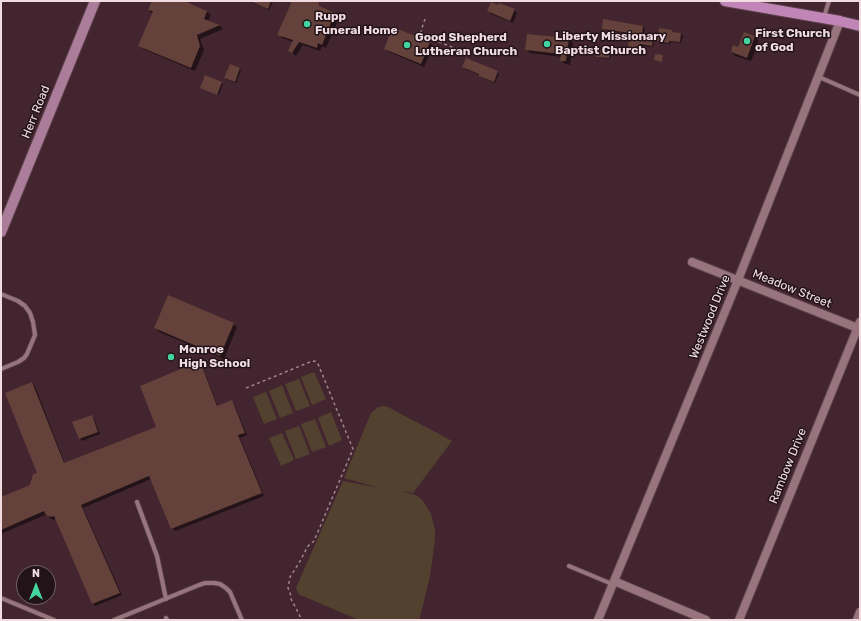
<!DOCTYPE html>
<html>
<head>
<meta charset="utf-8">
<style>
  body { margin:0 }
  #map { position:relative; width:861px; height:621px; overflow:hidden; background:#43252f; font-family:Rubik,sans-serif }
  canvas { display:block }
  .frame { position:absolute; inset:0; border:2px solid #f1dce2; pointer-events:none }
  .north { position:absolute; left:16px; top:565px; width:40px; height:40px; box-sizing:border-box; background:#211318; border:1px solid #746369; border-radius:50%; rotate:0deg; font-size:11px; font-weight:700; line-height:16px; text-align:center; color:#f1dce2 }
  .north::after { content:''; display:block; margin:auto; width:14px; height:18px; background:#44d4a0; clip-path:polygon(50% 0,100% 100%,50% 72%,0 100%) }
</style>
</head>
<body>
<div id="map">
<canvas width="861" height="621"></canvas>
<div class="frame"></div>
<div class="north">N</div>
</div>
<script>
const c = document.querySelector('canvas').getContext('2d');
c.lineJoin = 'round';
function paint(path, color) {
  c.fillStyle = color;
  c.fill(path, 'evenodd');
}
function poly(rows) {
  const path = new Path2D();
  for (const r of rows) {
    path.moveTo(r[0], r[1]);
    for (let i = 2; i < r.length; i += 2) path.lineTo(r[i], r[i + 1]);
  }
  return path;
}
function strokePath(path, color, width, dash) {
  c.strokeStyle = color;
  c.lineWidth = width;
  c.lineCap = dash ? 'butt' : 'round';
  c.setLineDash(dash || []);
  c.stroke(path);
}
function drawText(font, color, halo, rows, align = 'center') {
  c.font = font + ' Rubik,sans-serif';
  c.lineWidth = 3;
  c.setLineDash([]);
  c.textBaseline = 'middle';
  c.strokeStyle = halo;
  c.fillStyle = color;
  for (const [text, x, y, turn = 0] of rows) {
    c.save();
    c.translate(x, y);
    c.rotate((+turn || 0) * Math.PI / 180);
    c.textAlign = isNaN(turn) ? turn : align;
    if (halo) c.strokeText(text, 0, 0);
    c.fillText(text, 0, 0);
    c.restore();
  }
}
paint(poly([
  [314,372,326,399,312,405,301,377],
  [299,379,310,406,296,411,285,384],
  [282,385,293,413,280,418,269,391],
  [266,392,277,419,264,424,253,397],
  [383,406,388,407,452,441,413,493,400,491,416,495,422,500,427,507,431,514,435,530,435,540,430,576,424,601,419,620,359,620,298,594,296,588,343,481,380,488,344,478,371,413,378,407],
  [331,412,342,440,329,446,318,418],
  [315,419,326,447,312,452,301,424],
  [299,426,310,454,296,459,285,431],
  [282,433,294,460,281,466,269,438]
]), '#534130');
paint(poly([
  [153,1,183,1,184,2,207,12,211,15,208,22,220,26,223,29,200,39,204,50,195,71,143,49,140,45,153,14,149,10],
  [249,1,271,1,273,2,269,10],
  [293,1,306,1,318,4,322,9,335,14,339,18,326,48,322,46,320,51,303,45,296,56,289,50,293,42,282,38,279,34],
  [499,6,514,10,517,13,513,23,491,14,488,11],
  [643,27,645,28,643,37,653,38,654,40,653,47,642,46,641,49,631,48,629,46,631,34,604,30,603,29],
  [672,31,674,33,681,34,683,36,681,43,671,42,670,44,660,43,658,41],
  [744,33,755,37,759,41,751,61,735,56,732,52,738,49],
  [569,39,573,43,570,65,565,64,561,60,562,57,530,53,526,50],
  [429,42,433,46,424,67,389,52,385,48],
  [610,52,611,53,610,59,599,58,597,56],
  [231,65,240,69,241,70,236,83,227,80,226,78],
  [464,67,497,72,499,74,495,83,481,77,480,75,465,69],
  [221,83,223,84,219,95,203,89,201,87],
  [233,324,237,327,224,359,159,332,155,328],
  [199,363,202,365,218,407,232,401,234,404,247,435,240,438,264,496,175,531,172,528,151,479,83,508,122,595,95,606,93,603,56,519,54,520,50,518,47,514,1,534,1,498,31,486,38,474,32,383,35,386,65,464,158,427],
  [91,416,94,419,100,434,82,441,80,438]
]), '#0007');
paint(poly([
  [152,1,184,1,207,11,204,19,220,25,197,35,200,46,191,68,138,46,153,11,148,10],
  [250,1,271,1,268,9],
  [292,1,309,1,312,2,316,1,319,3,319,6,335,13,322,45,318,43,317,48,299,42,292,53,288,51,293,40,277,35],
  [491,2,498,5,499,3,515,9,510,21,487,11],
  [603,19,643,26,642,36,653,38,652,46,640,44,640,48,628,47,630,33,602,29],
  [393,27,430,42,421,64,384,49],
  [659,28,672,30,672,32,681,33,680,42,669,41,669,43,657,41],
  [744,32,755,36,747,58,731,52,733,45,738,47],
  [527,34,569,38,566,61,560,61,561,54,525,50],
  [598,49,610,51,609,58,596,57],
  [655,54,663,55,662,62,654,60],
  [466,58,498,71,494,82,479,76,479,74,462,67],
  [230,64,240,68,235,82,224,78],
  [205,75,222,82,217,95,200,88],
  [168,295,234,323,220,356,154,328],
  [200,361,217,406,232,400,245,433,238,435,262,493,171,529,149,476,81,505,120,593,92,604,54,516,51,517,46,515,44,511,1,530,1,497,30,485,33,474,37,473,5,393,32,382,64,463,156,427,140,386],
  [92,415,98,432,79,439,72,422]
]), '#64413a');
const lane = poly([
  [824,17,829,1],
  [819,77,860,95],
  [1,294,18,301,25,306,30,313,33,322,35,335,27,354,24,358,18,362,1,369],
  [137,502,157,556,166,599],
  [569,566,612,584],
  [1,598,54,620],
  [166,618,167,620],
  [114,620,199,585,205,583,214,583,220,584,226,588,230,592,242,620]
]);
const street = poly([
  [692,262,860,329],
  [614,581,706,620],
  [598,620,738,280,840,21],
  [739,620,860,322],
  [857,620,860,612]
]);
const secondary = poly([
  [1,232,95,1]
]);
const primary = poly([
  [725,1,840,21],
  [835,20,860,26]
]);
strokePath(lane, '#5d434c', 5.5);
strokePath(street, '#5d434c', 10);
strokePath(secondary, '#5d434c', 12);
strokePath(primary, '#5d434c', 12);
strokePath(poly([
  [425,19,420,34,454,48],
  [246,388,310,362,315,361,318,364,353,449,314,541,308,546,299,563,290,577,288,588,291,596,291,599,302,620]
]), '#9f858d', 1.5, [3, 3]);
strokePath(lane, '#98747e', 4);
strokePath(street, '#98747e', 8);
strokePath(secondary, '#ac7d9a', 10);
strokePath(primary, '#c186b7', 10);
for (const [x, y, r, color] of [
  [307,24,4,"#44d4a0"],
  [747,41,4,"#44d4a0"],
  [547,44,4,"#44d4a0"],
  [407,45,4,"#44d4a0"],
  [171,357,4,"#44d4a0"]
]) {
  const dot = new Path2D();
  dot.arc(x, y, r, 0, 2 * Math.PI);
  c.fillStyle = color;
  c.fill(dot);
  strokePath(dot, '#211318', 1.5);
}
drawText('bold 12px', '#f1dce2', '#211318', [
  ["Rupp",315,17],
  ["Funeral Home",315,31],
  ["First Church",755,34],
  ["of God",755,48],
  ["Liberty Missionary",555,37],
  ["Baptist Church",555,51],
  ["Good Shepherd",415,38],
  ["Lutheran Church",415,52],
  ["Monroe",179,350],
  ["High School",179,364]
], 'left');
drawText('12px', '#f1dce2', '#211318', [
  ["Herr Road",36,112,-68],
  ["Meadow Street",792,289,22],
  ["Westwood Drive",710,317,-68],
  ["Rambow Drive",788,466,-68]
]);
</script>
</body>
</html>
